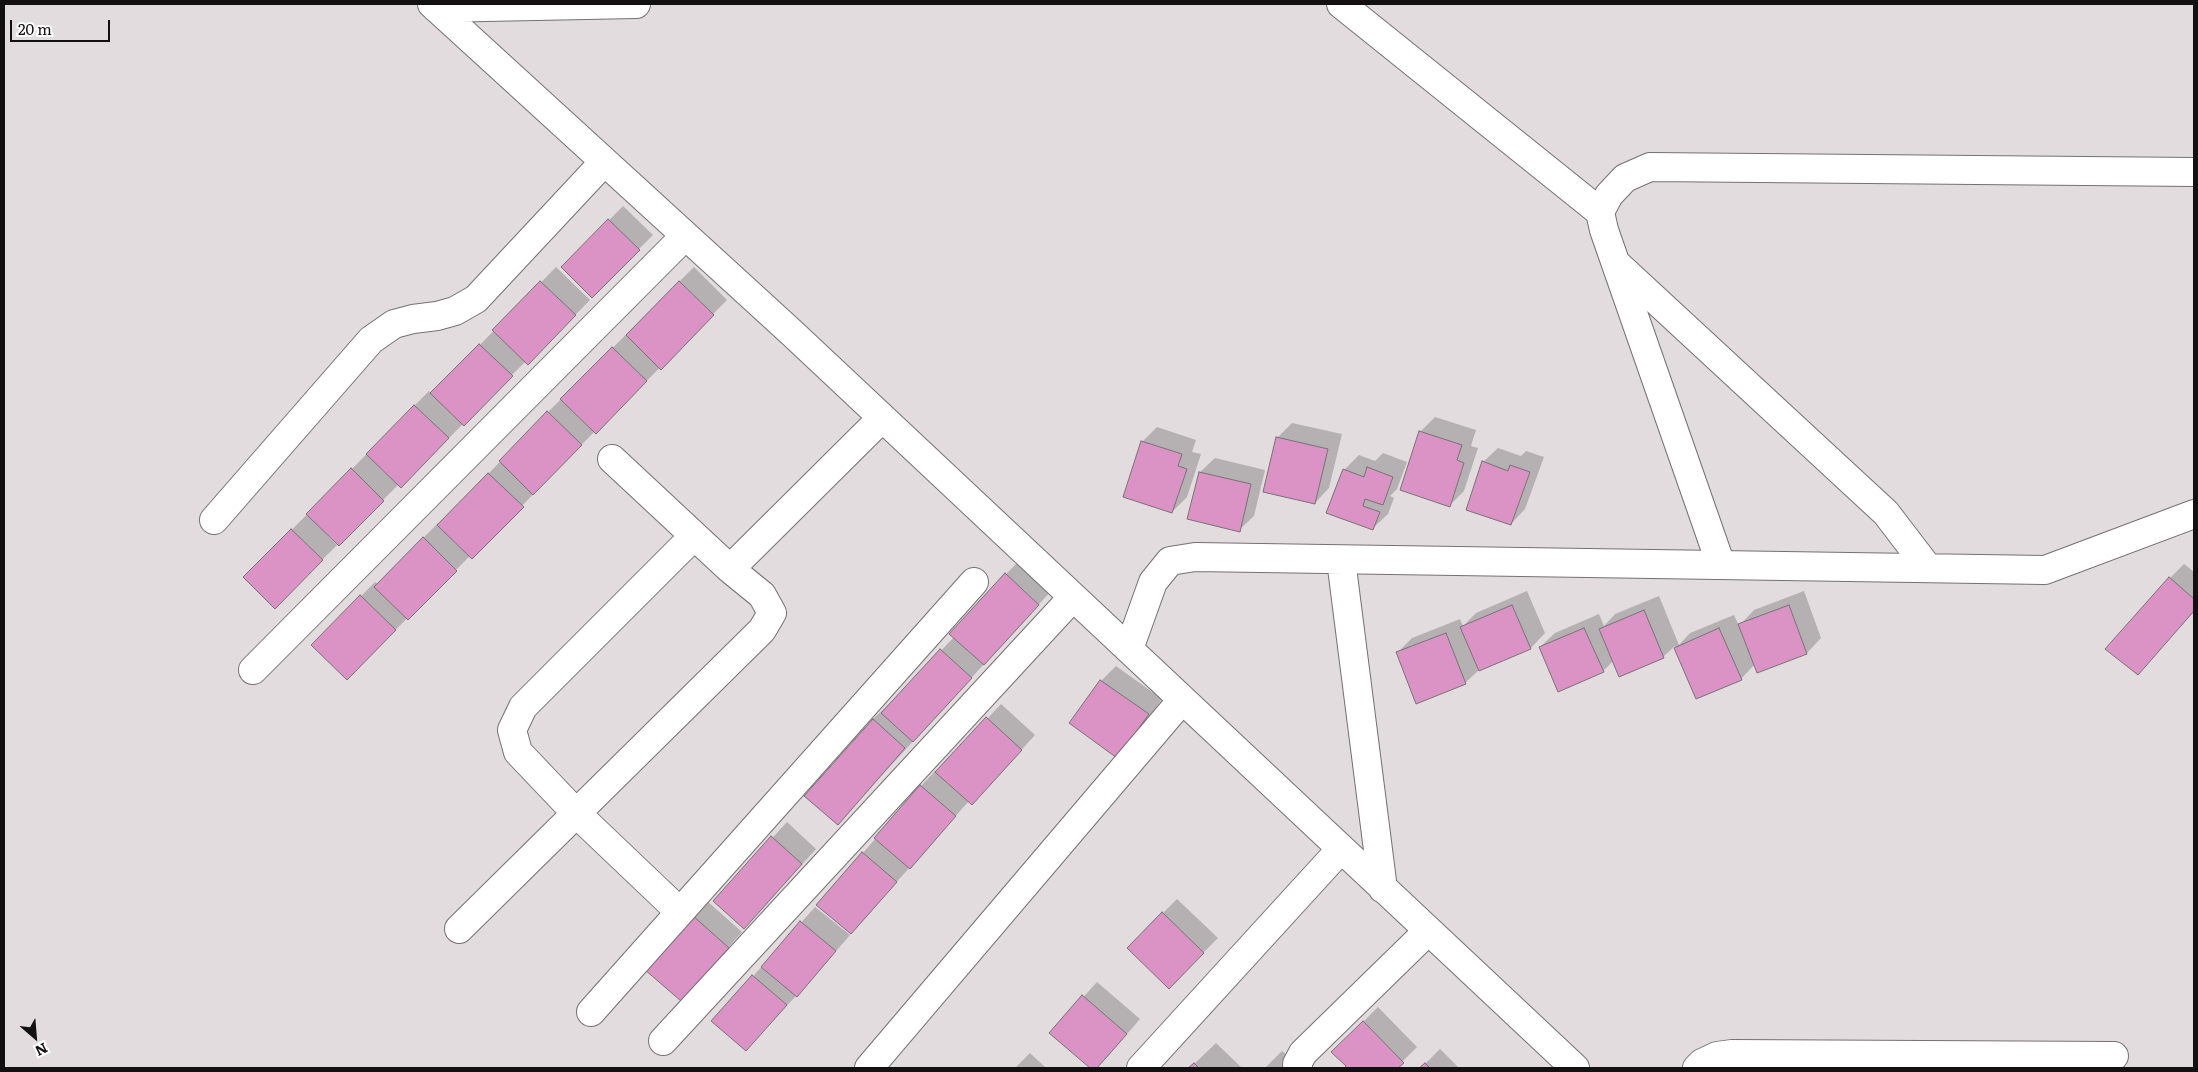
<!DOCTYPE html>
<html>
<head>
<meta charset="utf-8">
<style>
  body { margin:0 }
  #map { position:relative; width:2198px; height:1072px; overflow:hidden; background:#e3dcde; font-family:Literata,serif }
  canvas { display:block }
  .frame { position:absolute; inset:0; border:5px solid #131011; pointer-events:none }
  .north { position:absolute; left:10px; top:1012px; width:50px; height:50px; -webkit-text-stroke:4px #fff; paint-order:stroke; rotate:153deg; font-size:14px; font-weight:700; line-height:20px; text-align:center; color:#131011 }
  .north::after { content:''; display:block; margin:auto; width:18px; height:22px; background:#131011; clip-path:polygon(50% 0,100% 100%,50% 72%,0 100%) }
  .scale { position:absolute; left:10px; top:20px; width:100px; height:22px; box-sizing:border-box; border:2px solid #131011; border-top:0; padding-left:6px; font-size:15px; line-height:18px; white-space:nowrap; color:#131011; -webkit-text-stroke:4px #fff; paint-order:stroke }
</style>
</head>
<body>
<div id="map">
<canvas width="2198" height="1072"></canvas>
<div class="frame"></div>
<div class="north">N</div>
<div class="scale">20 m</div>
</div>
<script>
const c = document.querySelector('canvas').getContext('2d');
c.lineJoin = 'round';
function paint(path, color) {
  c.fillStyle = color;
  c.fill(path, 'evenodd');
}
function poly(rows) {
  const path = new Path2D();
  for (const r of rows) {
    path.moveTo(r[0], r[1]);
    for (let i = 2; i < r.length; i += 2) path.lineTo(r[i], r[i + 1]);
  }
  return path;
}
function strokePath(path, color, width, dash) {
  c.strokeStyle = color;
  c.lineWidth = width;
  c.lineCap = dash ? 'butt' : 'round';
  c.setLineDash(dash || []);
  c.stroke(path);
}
paint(poly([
  [623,206,653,235,592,296,563,267],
  [556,267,590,300,528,363,526,361,401,486,399,484,339,544,330,535,328,536,337,545,275,607,245,577,429,391,432,394],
  [694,267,727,300,596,432,595,431,472,557,470,556,347,678,361,596,375,582,378,584,438,523,440,524,548,412],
  [1435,417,1476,430,1471,446,1478,448,1464,491,1450,505,1420,432],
  [1292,423,1342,434,1329,488,1315,503,1277,438],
  [1157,427,1196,440,1192,452,1201,454,1187,497,1172,512,1142,442],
  [1498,448,1521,456,1526,451,1544,457,1525,509,1511,524,1483,462],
  [1383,453,1407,462,1397,489,1390,496,1394,498,1388,514,1373,528,1344,470,1359,455,1375,461],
  [1215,458,1265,470,1254,516,1239,530,1189,518,1200,472],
  [1020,560,1053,589,838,823,873,719,888,705,889,706,954,637,1006,574],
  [2184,564,2194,572,2194,611,2138,673,2170,578],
  [1527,591,1545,633,1531,648,1480,669,1465,683,1397,653,1412,638,1460,619,1463,626,1476,613],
  [1804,591,1821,638,1807,653,1758,671,1755,664,1741,679,1697,698,1675,646,1663,657,1614,660,1603,671,1540,647,1555,633,1599,614,1604,626,1615,614,1659,596,1679,645,1690,633,1734,615,1739,626,1754,610],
  [1116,666,1162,699,1132,742,1071,723,1101,681],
  [1001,704,1035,735,986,789,969,801,851,933,863,853,921,786,935,771,937,773],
  [787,822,816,849,758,913,714,901],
  [1177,899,1218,938,1169,987,1128,948],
  [707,901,742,932,695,985,646,969],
  [815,907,850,935,811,980,746,1049,713,1021],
  [1097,982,1140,1019,1108,1056,1095,1068,1091,1068,1051,1033],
  [1378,1007,1417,1047,1396,1068,1346,1068,1348,1066,1333,1052],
  [1216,1043,1242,1068,1190,1068],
  [1440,1049,1459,1068,1421,1068],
  [1282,1051,1301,1068,1265,1068],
  [1030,1053,1046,1068,1015,1068]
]), '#0003');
const building = poly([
  [608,219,640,250,592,298,561,267,608,219],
  [540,281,576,315,528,365,492,330,540,281],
  [679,281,714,315,661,370,626,335,679,281],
  [479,344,513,376,464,426,430,393,479,344],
  [612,347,647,381,596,434,560,399,612,347],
  [414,405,449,438,401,488,366,454,414,405],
  [547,411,582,445,533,495,499,461,547,411],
  [1419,431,1462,445,1457,460,1464,463,1450,507,1400,490,1419,431],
  [1276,437,1328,449,1315,504,1263,492,1276,437],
  [1141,441,1182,454,1178,466,1187,469,1172,513,1123,497,1141,441],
  [1482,461,1508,471,1510,465,1530,472,1511,525,1466,510,1482,461],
  [1367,467,1393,477,1383,505,1365,499,1363,506,1380,512,1373,530,1326,513,1343,469,1364,477,1367,467],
  [351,468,384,501,339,546,306,514,351,468],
  [1199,472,1251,484,1240,532,1187,519,1199,472],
  [488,473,524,507,472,559,437,525,488,473],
  [291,529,323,560,275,609,243,577,291,529],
  [423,537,457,571,408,620,374,587,423,537],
  [1005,573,1039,605,984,665,949,634,1005,573],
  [2169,577,2194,599,2194,611,2138,675,2105,649,2169,577],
  [360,595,396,630,347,680,311,645,360,595],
  [1512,605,1531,649,1479,671,1460,627,1512,605],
  [1789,605,1807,654,1757,673,1738,624,1789,605],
  [1644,610,1664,658,1619,677,1599,629,1644,610],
  [1584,628,1604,672,1558,692,1539,647,1584,628],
  [1719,628,1742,680,1696,699,1674,648,1719,628],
  [1446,633,1466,684,1416,704,1396,652,1446,633],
  [940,649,972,678,913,742,881,713,940,649],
  [1100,680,1149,714,1117,758,1069,723,1100,680],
  [986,717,1022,750,972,805,935,772,986,717],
  [873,719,905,748,838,825,804,796,873,719],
  [920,785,956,816,910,869,874,838,920,785],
  [771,836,802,864,744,929,713,901,771,836],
  [862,852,897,882,851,934,816,905,862,852],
  [1162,912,1204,953,1169,989,1127,948,1162,912],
  [692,915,729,948,681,1001,644,969,692,915],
  [800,921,836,951,797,997,761,967,800,921],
  [752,975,787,1005,746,1051,711,1021,752,975],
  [1082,995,1127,1034,1097,1068,1090,1068,1049,1033,1082,995],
  [1363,1021,1404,1063,1398,1068,1345,1068,1346,1066,1331,1052,1363,1021],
  [1194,1063,1199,1068,1188,1068,1194,1063],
  [1425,1063,1430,1068,1419,1068,1425,1063]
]);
paint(building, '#db93c5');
strokePath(building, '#777275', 1);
const minor = poly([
  [432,4,791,332,1575,1068],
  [1341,4,1600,212],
  [436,8,636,4],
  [1619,266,1886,513,1928,568],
  [214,520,371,340,394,324,413,319,437,316,455,311,476,299,604,162],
  [1341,560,1383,889],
  [1721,565,1604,230,1600,212,1609,195,1625,178,1650,167,2194,172],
  [730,569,882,418],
  [1129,649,1153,582,1170,561,1195,557,2045,570,2194,514],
  [253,670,685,236],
  [680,912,576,813,518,752,512,730,523,707,694,536],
  [459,929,762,630,772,613,762,595,730,569,612,459],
  [591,1012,974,582],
  [663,1041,1073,597],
  [869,1068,1182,700],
  [1141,1068,1341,849],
  [1298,1068,1297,1064,1303,1053,1428,931],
  [1697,1068,1702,1063,1717,1056,1732,1054,2114,1056]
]);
strokePath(minor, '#767072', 30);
strokePath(minor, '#fff', 28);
</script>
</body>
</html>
